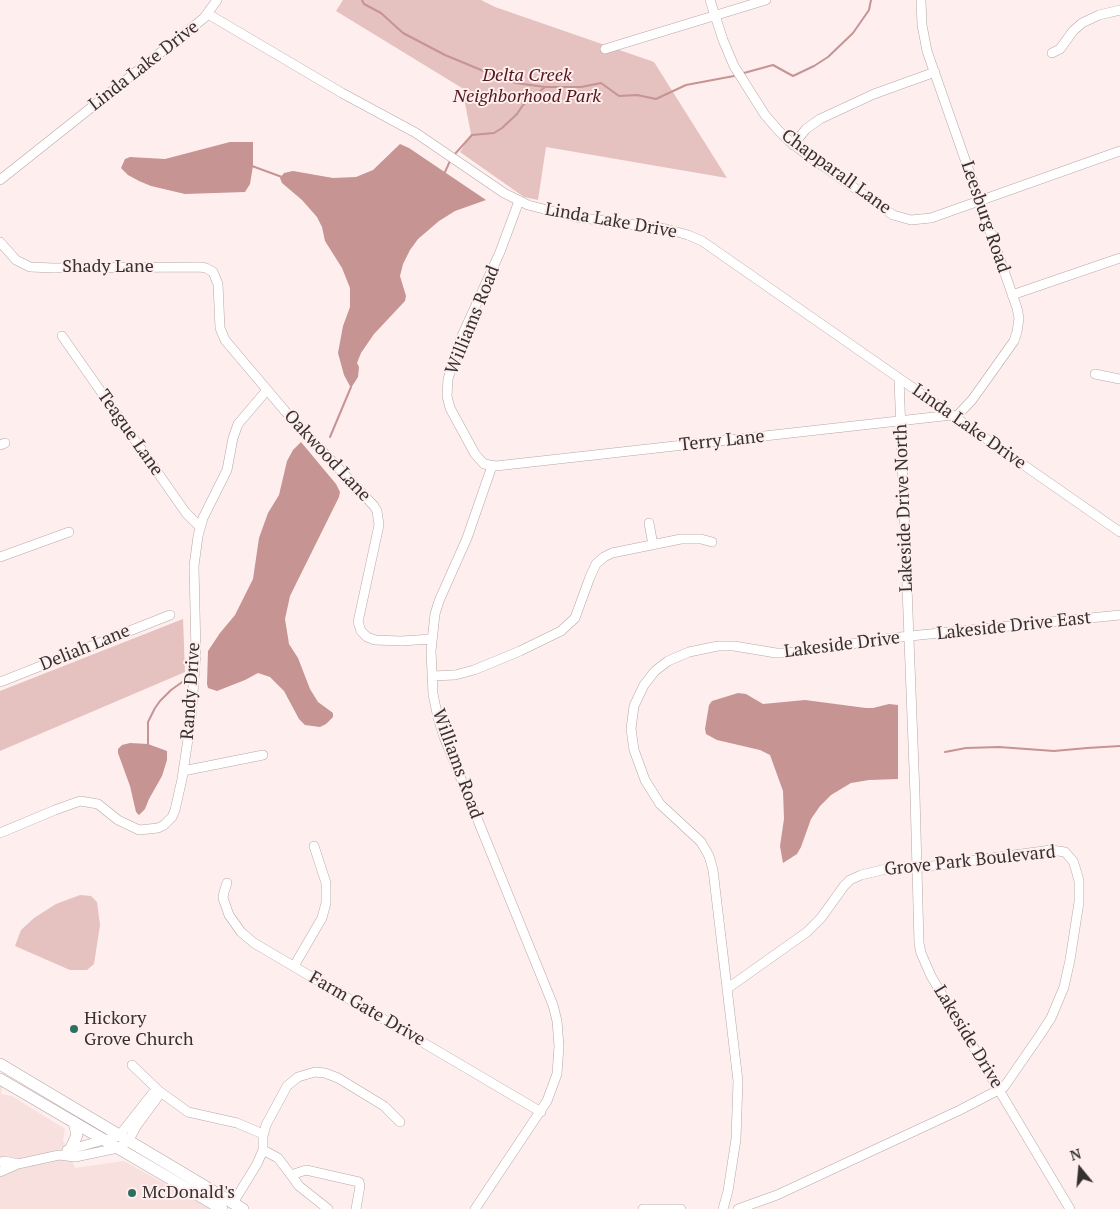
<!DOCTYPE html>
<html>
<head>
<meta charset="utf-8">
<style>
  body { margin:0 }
  #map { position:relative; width:1120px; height:1209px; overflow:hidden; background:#feeeee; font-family:"PT Serif",serif }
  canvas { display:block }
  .north { position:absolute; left:1055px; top:1144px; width:50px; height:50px; -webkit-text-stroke:4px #feeeee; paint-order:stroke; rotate:343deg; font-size:14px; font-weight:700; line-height:20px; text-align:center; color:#363130 }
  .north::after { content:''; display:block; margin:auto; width:18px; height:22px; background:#363130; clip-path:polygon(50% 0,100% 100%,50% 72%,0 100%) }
</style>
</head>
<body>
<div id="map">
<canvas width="1120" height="1209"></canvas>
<div class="north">N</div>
</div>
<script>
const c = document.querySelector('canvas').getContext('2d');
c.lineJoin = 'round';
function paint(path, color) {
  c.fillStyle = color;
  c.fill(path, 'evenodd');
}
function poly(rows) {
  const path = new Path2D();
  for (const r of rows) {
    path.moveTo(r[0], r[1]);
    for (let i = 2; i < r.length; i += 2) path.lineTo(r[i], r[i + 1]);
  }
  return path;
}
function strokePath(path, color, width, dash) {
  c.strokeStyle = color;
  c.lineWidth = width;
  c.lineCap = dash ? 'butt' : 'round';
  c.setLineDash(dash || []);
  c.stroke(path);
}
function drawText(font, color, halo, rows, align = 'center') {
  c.font = font + ' "PT Serif",serif';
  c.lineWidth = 4;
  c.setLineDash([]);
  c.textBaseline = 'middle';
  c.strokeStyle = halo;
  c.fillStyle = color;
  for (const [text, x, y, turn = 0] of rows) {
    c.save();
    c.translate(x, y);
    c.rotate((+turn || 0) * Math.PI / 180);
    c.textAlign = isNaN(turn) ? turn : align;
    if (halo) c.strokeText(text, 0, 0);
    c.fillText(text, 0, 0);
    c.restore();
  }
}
paint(poly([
  [0,1087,2,1087,1,1094,12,1096,65,1129,63,1140,75,1168,124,1161,211,1209,0,1209]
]), '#f8e0df');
paint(poly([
  [343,0,481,0,495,7,654,62,727,178,546,147,538,200,524,197,460,152,471,134,462,88,336,11],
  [183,619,185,672,0,751,0,691],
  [80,895,91,896,97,902,100,925,94,964,87,970,70,970,15,946,21,930,34,918,56,904]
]), '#e5c1c0');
paint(poly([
  [230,142,253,142,253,166,250,184,245,192,185,194,151,186,139,181,128,175,121,168,125,159,130,157,165,159],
  [400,144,409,148,486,200,455,211,439,221,418,239,410,250,403,264,400,276,406,296,405,301,374,334,361,353,357,363,359,367,358,377,351,388,344,375,338,353,343,326,350,307,350,288,342,268,325,241,322,227,317,217,302,200,282,183,280,178,284,173,293,171,333,178,356,177,373,170],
  [301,442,336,484,340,492,339,497,290,596,285,619,289,644,298,658,310,689,318,702,333,713,333,717,326,724,320,727,305,725,299,719,284,691,270,677,258,673,245,680,217,691,208,688,207,684,208,651,220,633,235,615,253,579,259,538,268,513,279,495,287,461,293,450],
  [738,693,746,694,763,704,805,700,866,708,873,708,889,704,898,705,898,779,869,780,851,783,831,795,820,806,811,819,801,847,797,854,783,863,780,846,784,819,783,791,770,755,760,750,717,740,706,734,705,729,709,705,712,701],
  [130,743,148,744,167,751,167,760,162,776,149,799,145,809,139,815,136,812,130,786,118,753,118,749,122,745]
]), '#c59493');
strokePath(poly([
  [362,0,364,4,381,13,403,33,445,55,498,77,516,83,545,87,581,87,601,83,619,96,637,95,656,99,686,85,734,76],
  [744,73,773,65,793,76,814,66,828,57,853,33,869,10,871,0],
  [454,155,472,135,494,133,502,128,517,114,523,105,545,87],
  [252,166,282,177],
  [445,172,450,161],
  [330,437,351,387],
  [148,745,148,722,155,708,160,701,171,690,185,680],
  [945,752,966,748,999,747,1054,751,1087,748,1120,746]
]), '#c59493', 2);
const minor = poly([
  [710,0,723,40,734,66,765,115,778,130,789,141,806,154,893,215,911,220,931,218,1120,151],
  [921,0,922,25,927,51,1017,308,1019,318,1017,332,1014,341,972,400,955,418],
  [208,14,342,93,416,133,504,193,528,205,575,217,666,229,688,235,702,241,1120,532],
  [605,49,766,0],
  [1052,53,1060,49,1073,31,1082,23,1099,15,1120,10],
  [793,145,806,129,820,119,874,94,935,72],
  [0,180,204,18,217,0],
  [519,201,500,252,461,338,448,379,447,396,450,408,475,454,484,464,496,466,952,415],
  [0,242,16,260,30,267,54,268,200,267,206,268,213,272,218,284,220,328,225,340,285,411,374,506,377,511,379,525,358,622,361,631,367,637,375,640,401,641,432,639],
  [1012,295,1120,258],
  [62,336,186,513,200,527],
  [1095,374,1120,379],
  [899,379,915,795,919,943,921,953,931,976,1070,1209],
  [0,445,5,443],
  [649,523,653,545],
  [0,557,69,532],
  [432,676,455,675,474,670,520,651,561,631,575,618,590,577,596,564,604,557,612,553,681,539,701,539,712,542],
  [0,682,170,615],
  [183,771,263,755],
  [0,833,55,810,80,801,98,804,118,820,139,830,158,828,164,825,172,817,175,810,182,779,191,719,196,653,194,566,198,536,203,518,227,470,233,438,238,424,267,390],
  [227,883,224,892,223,898,229,915,241,932,254,943,541,1112],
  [294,966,322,918,326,903,326,883,314,846],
  [728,988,807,932,821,918,844,886,850,880,861,875,886,869,925,867,1051,850,1065,852,1073,861,1076,870,1079,881,1079,902,1070,960,1064,987,1051,1018,1040,1035,1004,1087,960,1110,777,1195,738,1209],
  [132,1065,159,1091,188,1112,237,1123,263,1134],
  [67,1150,119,1136,152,1094,159,1091],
  [263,1150,278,1158,291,1175],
  [0,1162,5,1161,18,1164],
  [0,1172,18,1164,59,1155,75,1157,118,1148,128,1141,131,1136,137,1125,157,1098,159,1091],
  [233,1203,257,1164,263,1150,263,1136,266,1125,287,1086,298,1077,315,1072,325,1073,338,1078,384,1106,400,1122],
  [328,1209,299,1186,291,1175,306,1170,359,1182,360,1186,356,1209],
  [475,1209,547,1101,557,1074,559,1046,557,1021,553,1005,444,737,438,718,433,694,431,651,435,614,439,601,467,538,492,466],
  [643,1209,681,1209],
  [723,1209,728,1191,736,1139,738,1081,713,870,709,856,701,842,660,804,645,780,634,750,631,729,634,706,644,685,655,671,668,661,689,652,718,646,734,646,776,653,787,653,900,637,1120,615]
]);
const major = poly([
  [0,1064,243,1209],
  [0,1079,222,1209],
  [71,1148,77,1135,74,1122]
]);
strokePath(minor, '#b6a8a7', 10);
strokePath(major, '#b6a8a7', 12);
strokePath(minor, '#fff', 9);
strokePath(major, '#fff', 11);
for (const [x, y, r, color] of [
  [74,1029,5,"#2e7060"],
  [132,1193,5,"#2e7060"]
]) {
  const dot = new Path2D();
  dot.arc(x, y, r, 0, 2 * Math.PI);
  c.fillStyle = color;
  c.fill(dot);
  strokePath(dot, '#feeeee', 2);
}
drawText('18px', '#363130', '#feeeee', [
  ["Linda Lake Drive",144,66,-38],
  ["Chapparall Lane",836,172,36],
  ["Leesburg Road",985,217,71],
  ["Linda Lake Drive",611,221,10],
  ["Shady Lane",108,267],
  ["Williams Road",473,320,-68],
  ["Linda Lake Drive",969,427,35],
  ["Teague Lane",130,433,55],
  ["Terry Lane",722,441,-6],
  ["Oakwood Lane",327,456,47],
  ["Lakeside Drive North",904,508,-92],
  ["Lakeside Drive East",1014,626,-6],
  ["Lakeside Drive",842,645,-7],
  ["Deliah Lane",85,648,-22],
  ["Randy Drive",191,691,-86],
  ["Williams Road",457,764,70],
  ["Grove Park Boulevard",970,861,-6],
  ["Farm Gate Drive",367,1009,30],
  ["Lakeside Drive",968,1037,59]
]);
drawText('italic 18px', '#53161b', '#feeeee', [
  ["Delta Creek",527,76],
  ["Neighborhood Park",527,97]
]);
drawText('18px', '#363130', '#feeeee', [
  ["Hickory",84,1019],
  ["Grove Church",84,1040],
  ["McDonald's",142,1193]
], 'left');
</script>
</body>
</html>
